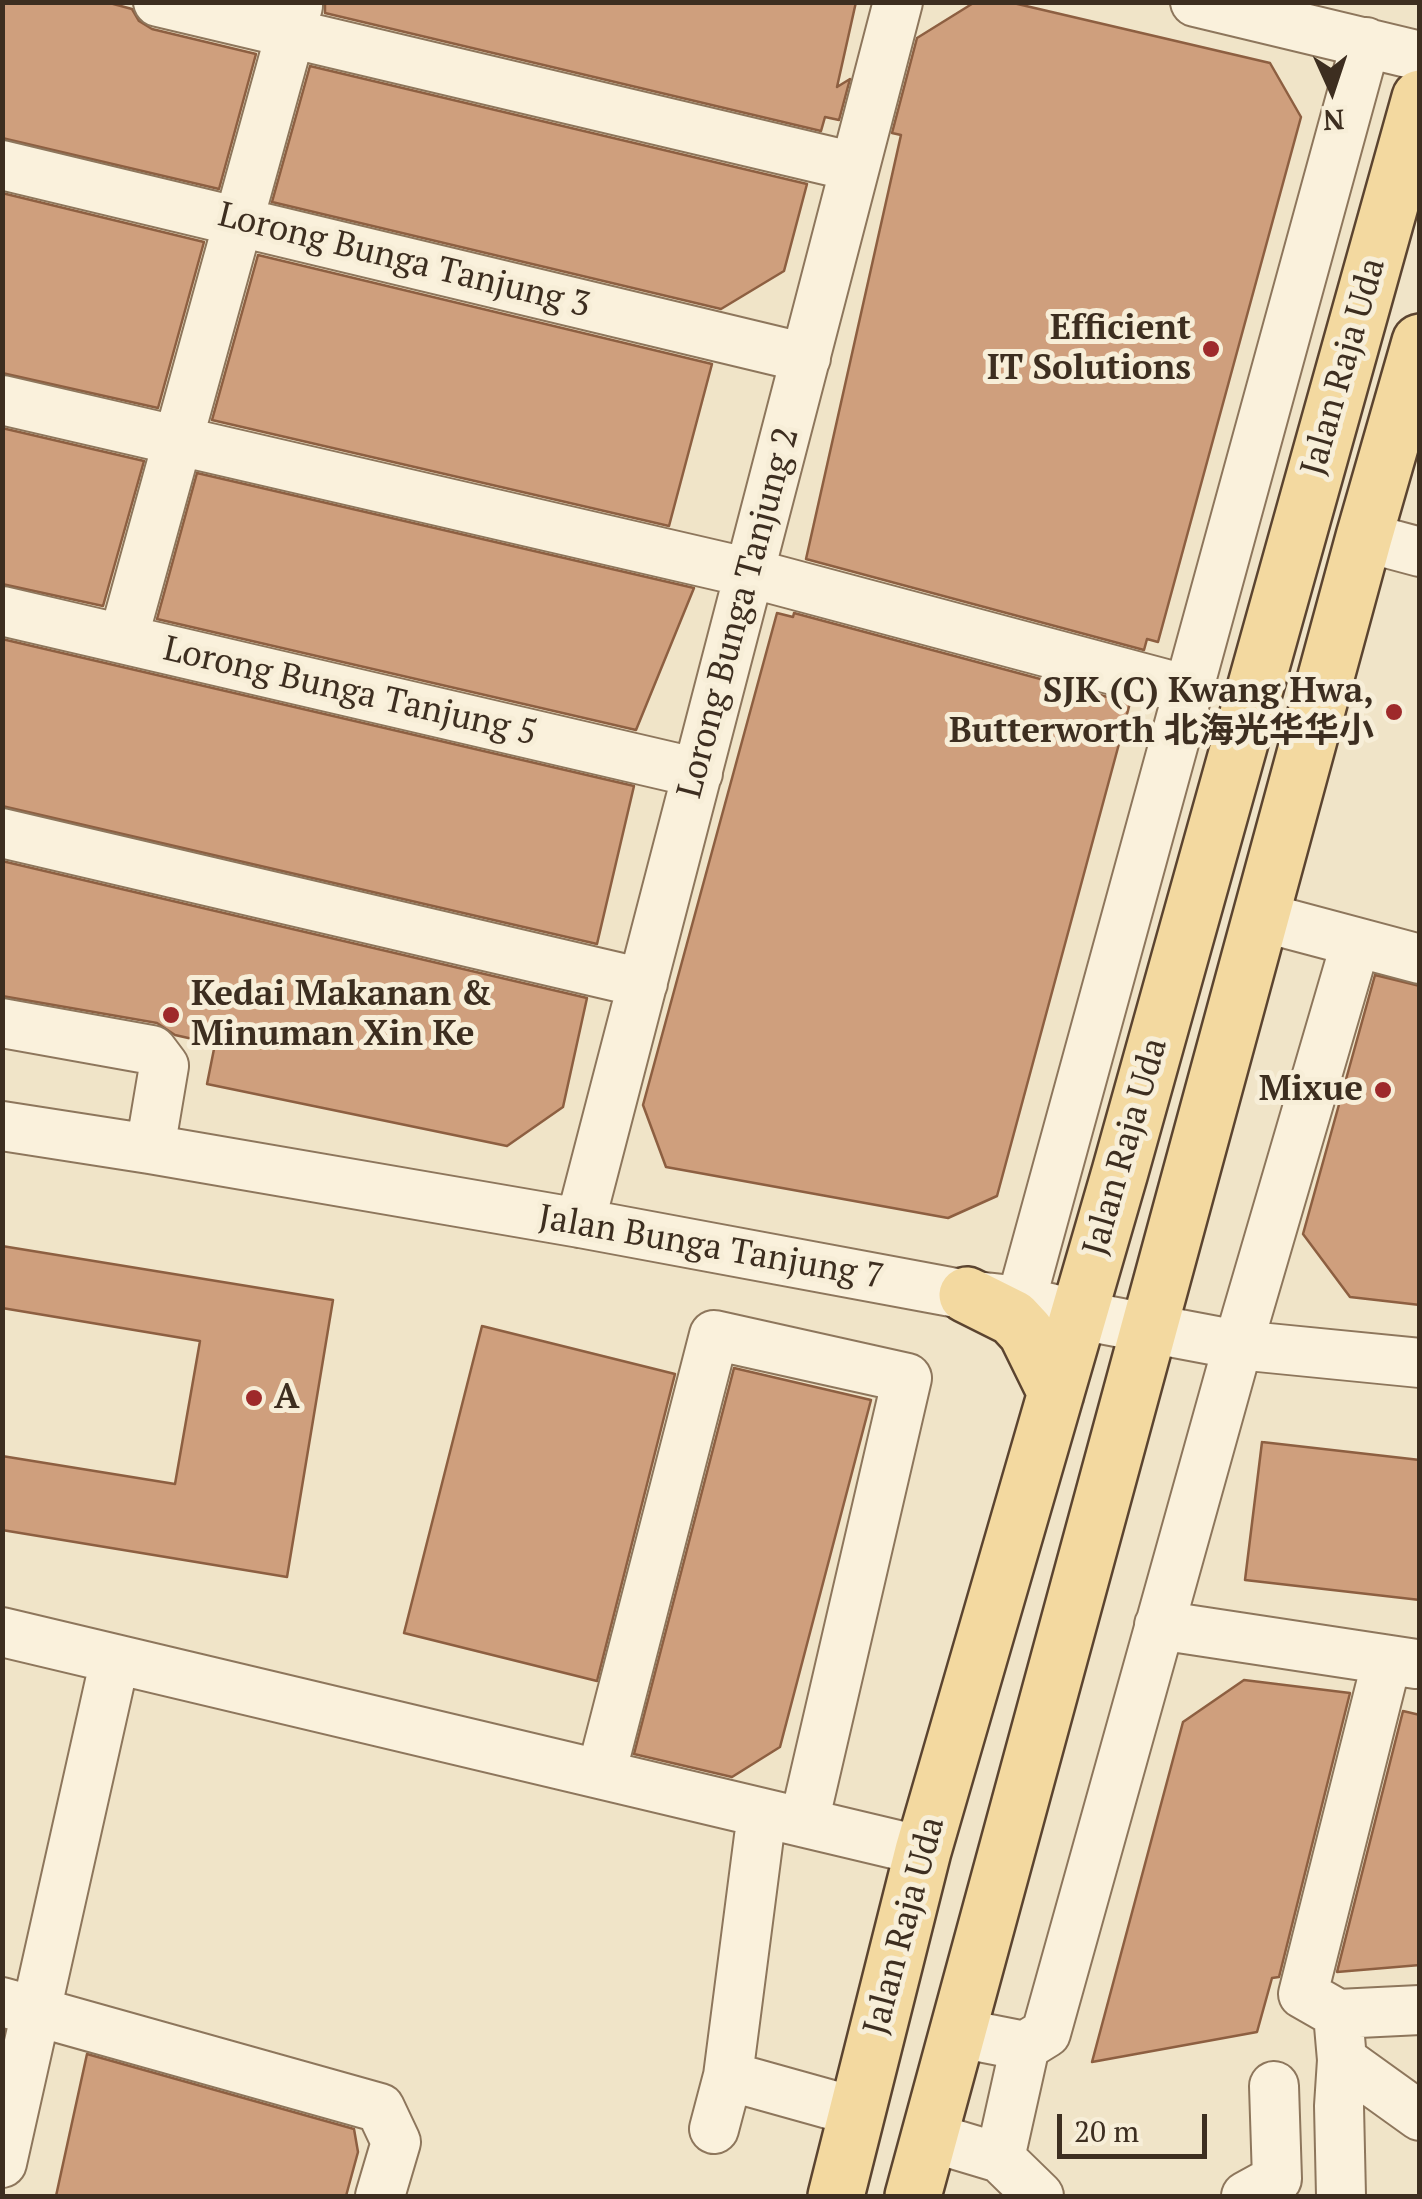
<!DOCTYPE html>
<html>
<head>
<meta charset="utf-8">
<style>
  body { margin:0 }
  #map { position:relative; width:1422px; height:2199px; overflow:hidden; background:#f0e4c8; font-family:"PT Serif",serif }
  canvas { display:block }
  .frame { position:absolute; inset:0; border:5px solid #3d2e20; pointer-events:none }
  .north { position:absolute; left:1282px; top:40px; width:100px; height:100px; -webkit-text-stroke:8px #f7eed8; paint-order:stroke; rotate:177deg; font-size:28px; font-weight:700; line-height:40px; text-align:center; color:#3d2e20 }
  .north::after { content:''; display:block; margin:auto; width:35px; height:45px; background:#3d2e20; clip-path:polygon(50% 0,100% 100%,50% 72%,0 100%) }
  .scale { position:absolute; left:1057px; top:2114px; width:150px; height:45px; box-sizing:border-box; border:5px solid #3d2e20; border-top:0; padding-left:12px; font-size:30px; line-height:35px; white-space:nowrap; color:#3d2e20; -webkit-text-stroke:8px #f7eed8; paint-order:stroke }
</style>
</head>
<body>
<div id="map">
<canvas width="1422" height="2199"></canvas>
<div class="frame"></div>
<div class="north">N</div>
<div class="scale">20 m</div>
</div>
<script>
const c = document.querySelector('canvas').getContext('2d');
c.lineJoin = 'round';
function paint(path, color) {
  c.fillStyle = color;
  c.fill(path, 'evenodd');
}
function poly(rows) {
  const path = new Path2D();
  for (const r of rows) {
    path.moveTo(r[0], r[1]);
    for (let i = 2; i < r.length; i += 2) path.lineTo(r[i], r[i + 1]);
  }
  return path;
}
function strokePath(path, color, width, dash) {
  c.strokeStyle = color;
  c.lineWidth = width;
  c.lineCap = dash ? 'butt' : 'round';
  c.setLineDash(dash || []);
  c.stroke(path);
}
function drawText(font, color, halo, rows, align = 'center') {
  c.font = font + ' "PT Serif","Noto Sans SC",serif';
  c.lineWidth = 10;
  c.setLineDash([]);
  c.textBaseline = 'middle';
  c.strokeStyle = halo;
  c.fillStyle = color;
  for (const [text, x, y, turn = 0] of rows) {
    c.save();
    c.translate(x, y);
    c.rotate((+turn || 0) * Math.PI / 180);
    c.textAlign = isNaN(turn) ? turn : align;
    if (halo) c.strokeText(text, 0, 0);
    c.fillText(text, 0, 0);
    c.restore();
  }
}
const building = poly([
  [2,2,106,2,132,9,139,21,152,29,256,54,219,189,2,138,2,2],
  [325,2,856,2,837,87,850,79,839,120,825,117,821,131,325,13,325,2],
  [975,2,1009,2,1270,63,1301,117,1158,642,1147,639,1144,650,806,559,901,135,892,133,917,38,975,2],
  [310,66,807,184,784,271,721,309,272,202,310,66],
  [2,193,204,242,158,408,2,373,2,193],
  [258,255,712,364,669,526,212,420,258,255],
  [2,428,144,461,103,606,2,584,2,428],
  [197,473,694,588,636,730,157,619,197,473],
  [777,613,793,617,794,613,1130,703,997,1196,948,1218,666,1167,643,1105,777,613],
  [2,639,634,786,597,944,2,806,2,639],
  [2,861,587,998,563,1107,507,1146,207,1084,215,1044,175,1035,157,1023,2,996,2,861],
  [1375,975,1420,986,1420,1305,1350,1297,1303,1234,1375,975],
  [2,1246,333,1300,287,1577,2,1530,2,1456,175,1484,200,1341,2,1308,2,1246],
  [482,1326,675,1374,597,1681,404,1633,482,1326],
  [734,1368,871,1400,780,1747,732,1777,634,1754,734,1368],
  [1262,1442,1420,1460,1420,1600,1245,1580,1262,1442],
  [1244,1680,1350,1693,1279,1977,1272,1978,1257,2032,1092,2062,1183,1722,1244,1680],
  [1403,1711,1420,1715,1420,1965,1337,1972,1403,1711],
  [87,2054,354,2129,358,2152,346,2196,56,2196,87,2054]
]);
paint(building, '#cf9f7d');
strokePath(building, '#8d5f41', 2.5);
const minor = poly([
  [158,2,855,167],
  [1195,2,1420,56],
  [2,165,806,358],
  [2,400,750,573,1188,690],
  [1364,537,1420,552],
  [2,611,698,773],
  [123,639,298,6],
  [2,833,643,983],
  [1262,917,1420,959],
  [2,1023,152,1050,164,1066,150,1149],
  [2,1126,150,1149,580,1223,967,1295,1021,1301,1079,1315,1238,1345,1420,1363],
  [580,1223,898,2],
  [1021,1301,1366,42],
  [1159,1625,1416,1664],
  [2,1632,923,1851],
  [1387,1660,1303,1994,1338,2014,1420,2010],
  [601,1774,714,1335,907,1378,804,1822],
  [2,2002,380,2108,396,2142,380,2196],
  [1338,2014,1342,2060,1339,2106,1341,2196],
  [959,2033,1025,2046,1046,2033,1238,1345,1356,942],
  [1342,2060,1420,2116],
  [728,2076,857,2112],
  [714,2129,728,2076,762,1813],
  [930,2137,1000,2158,1039,2196],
  [1000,2158,1025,2046],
  [2,2163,115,1659],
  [1246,2196,1277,2179,1274,2086]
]);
const major = poly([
  [967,1295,1013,1318,1026,1332,1056,1393],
  [836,2196,923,1851,1120,1172,1420,98],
  [913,2196,1364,537,1420,342]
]);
strokePath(minor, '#8d765c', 52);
strokePath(major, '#5b4430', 60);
strokePath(minor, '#faf1dc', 48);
strokePath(major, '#f3d9a0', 55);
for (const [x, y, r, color] of [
  [1211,349,10,"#9e2a2b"],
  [1394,712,10,"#9e2a2b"],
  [171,1015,10,"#9e2a2b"],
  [1383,1090,10,"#9e2a2b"],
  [254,1398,10,"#9e2a2b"]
]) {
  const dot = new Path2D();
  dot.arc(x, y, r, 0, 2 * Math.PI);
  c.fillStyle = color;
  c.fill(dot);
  strokePath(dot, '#f7eed8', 4);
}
drawText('35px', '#3d2e20', '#f7eed8', [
  ["Lorong Bunga Tanjung 3",404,261,14],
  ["Jalan Raja Uda",1344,367,-74],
  ["Lorong Bunga Tanjung 2",739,613,-75],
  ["Lorong Bunga Tanjung 5",350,692,13],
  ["Jalan Raja Uda",1126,1147,-74],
  ["Jalan Bunga Tanjung 7",711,1248,10],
  ["Jalan Raja Uda",905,1926,-75]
]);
drawText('bold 35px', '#3d2e20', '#f7eed8', [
  ["Efficient",1191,329],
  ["IT Solutions",1191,369],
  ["SJK (C) Kwang Hwa,",1374,692],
  ["Butterworth 北海光华华小",1374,732],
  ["Kedai Makanan &",191,995,"left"],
  ["Minuman Xin Ke",191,1035,"left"],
  ["Mixue",1363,1090],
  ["A",274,1398,"left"]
], 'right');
</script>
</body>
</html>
